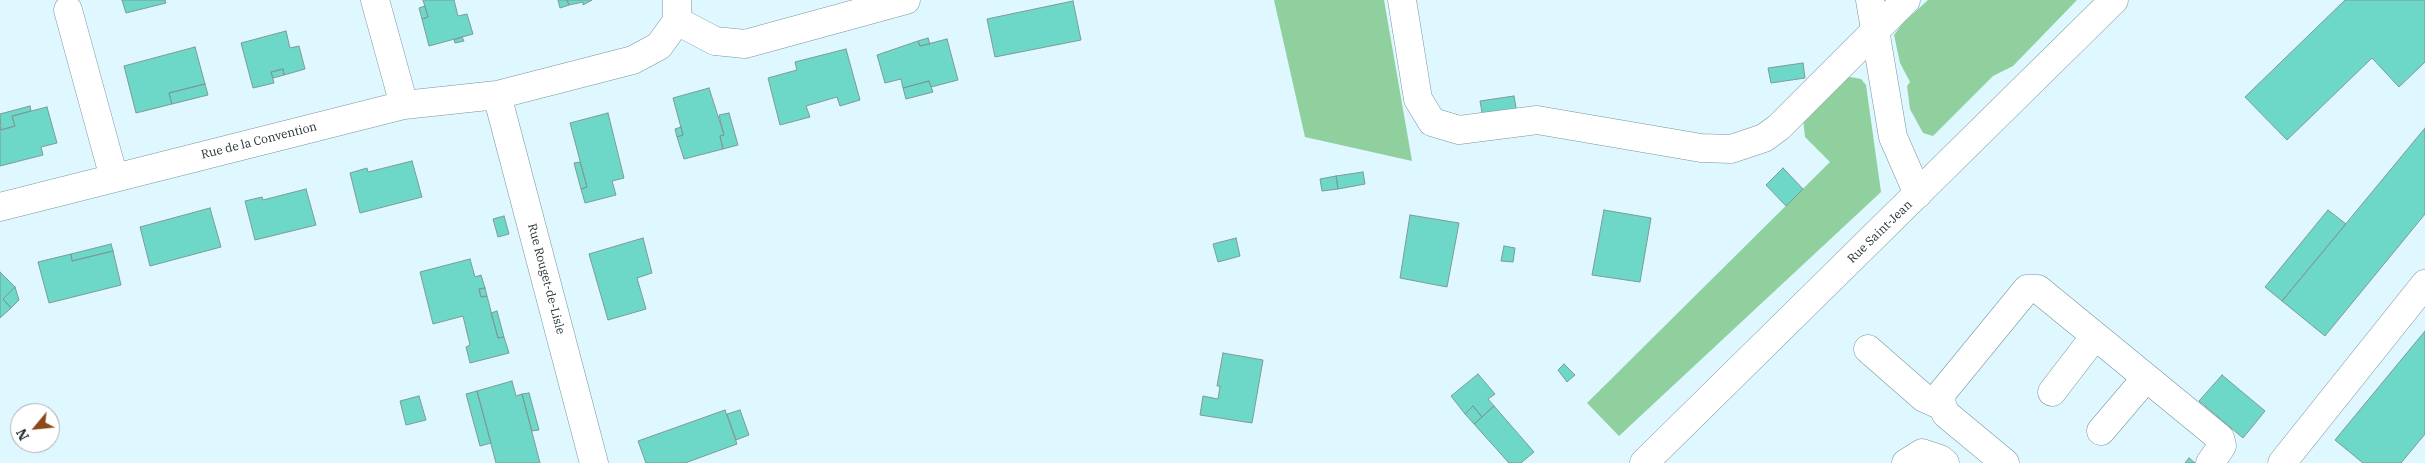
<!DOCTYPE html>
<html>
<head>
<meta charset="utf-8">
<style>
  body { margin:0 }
  #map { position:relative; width:2425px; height:463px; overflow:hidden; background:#dff7fe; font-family:"IBM Plex Serif",serif }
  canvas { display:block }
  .north { position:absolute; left:10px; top:403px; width:50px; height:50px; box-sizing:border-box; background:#fff; border:1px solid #a8adaf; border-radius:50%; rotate:242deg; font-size:14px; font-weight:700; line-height:20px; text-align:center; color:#263236 }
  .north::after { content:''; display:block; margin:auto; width:18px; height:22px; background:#8c491a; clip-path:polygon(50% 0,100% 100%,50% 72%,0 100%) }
</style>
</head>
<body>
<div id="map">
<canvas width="2425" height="463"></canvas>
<div class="north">N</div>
</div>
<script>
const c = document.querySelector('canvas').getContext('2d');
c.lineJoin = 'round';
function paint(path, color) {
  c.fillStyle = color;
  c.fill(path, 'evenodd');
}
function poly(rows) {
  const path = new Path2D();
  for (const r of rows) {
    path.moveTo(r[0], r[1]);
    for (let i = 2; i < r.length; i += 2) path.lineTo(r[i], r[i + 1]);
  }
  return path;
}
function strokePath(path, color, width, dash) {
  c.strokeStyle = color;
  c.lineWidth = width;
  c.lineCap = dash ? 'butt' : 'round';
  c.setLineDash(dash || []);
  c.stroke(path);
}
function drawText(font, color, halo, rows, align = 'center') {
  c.font = font + ' "IBM Plex Serif",serif';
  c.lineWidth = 4;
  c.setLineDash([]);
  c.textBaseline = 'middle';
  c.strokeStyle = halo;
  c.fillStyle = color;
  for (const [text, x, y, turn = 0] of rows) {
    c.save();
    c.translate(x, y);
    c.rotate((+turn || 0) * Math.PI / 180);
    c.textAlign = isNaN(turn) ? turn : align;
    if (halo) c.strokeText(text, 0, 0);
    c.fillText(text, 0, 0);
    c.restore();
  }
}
paint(poly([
  [1274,0,1384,0,1412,161,1305,137],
  [1928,0,2077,0,2013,66,1993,76,1933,136,1923,133,1910,109,1907,86,1910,82,1900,63,1894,35,1903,23],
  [1850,77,1861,79,1866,85,1881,192,1619,436,1587,403,1830,162,1805,137,1803,119,1839,79]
]), '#90d09f');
const building = poly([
  [122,0,165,0,166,3,126,13,122,0],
  [423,0,454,0,458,16,467,14,473,34,429,46,422,19,428,17,423,0],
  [558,0,567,0,569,5,560,8,558,0],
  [567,0,592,0,583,5,583,2,569,5,567,0],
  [2345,0,2425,0,2425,62,2399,87,2372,58,2287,140,2245,97,2345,0],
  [1073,1,1081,40,995,57,987,19,1073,1],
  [425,6,428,17,422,19,419,8,425,6],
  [286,31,290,48,299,46,305,69,284,75,283,69,271,72,274,83,253,88,241,43,286,31],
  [462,37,464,41,455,43,454,40,462,37],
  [928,38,930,44,920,46,918,41,928,38],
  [947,39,958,80,931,87,929,81,903,88,901,79,885,83,877,55,918,41,920,46,947,39],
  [195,47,205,84,169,93,172,104,136,113,124,66,195,47],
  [846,49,860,100,840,106,837,97,806,106,810,117,780,125,768,78,797,70,795,62,846,49],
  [1803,63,1805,78,1771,83,1768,68,1803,63],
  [283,69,284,75,273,78,271,72,283,69],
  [929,81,933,92,906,99,903,88,929,81],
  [205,84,208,95,172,104,169,93,205,84],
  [709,88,724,135,720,136,723,149,684,159,677,137,683,135,673,98,709,88],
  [1514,96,1517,113,1483,118,1480,101,1514,96],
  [30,106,31,111,12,116,15,126,1,130,0,114,30,106],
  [47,107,57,143,41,147,43,155,0,166,0,127,1,130,15,126,12,116,47,107],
  [608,113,624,178,612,181,616,195,585,203,581,189,587,187,570,123,608,113],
  [729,113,738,145,723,149,720,136,724,135,719,115,729,113],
  [681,127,683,135,677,137,675,129,681,127],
  [2425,128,2425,214,2325,336,2282,301,2425,128],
  [412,161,422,197,360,213,350,173,367,168,368,172,412,161],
  [580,162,587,187,581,189,574,163,580,162],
  [1783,168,1803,189,1786,206,1766,185,1783,168],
  [1363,172,1365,184,1338,189,1336,176,1363,172],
  [1336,176,1338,189,1322,191,1320,179,1336,176],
  [306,189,316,225,255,240,245,201,262,197,263,200,306,189],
  [210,208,221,247,150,266,140,227,210,208],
  [1604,210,1651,218,1640,282,1592,275,1604,210],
  [2328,210,2346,224,2282,301,2265,287,2328,210],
  [1410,215,1459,223,1447,287,1400,278,1410,215],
  [504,216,509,234,498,237,493,219,504,216],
  [643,238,652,273,637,278,646,309,608,320,589,254,643,238],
  [1236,238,1240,256,1218,262,1213,244,1236,238],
  [111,244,113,251,72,261,71,254,111,244],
  [1504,246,1515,248,1513,262,1501,261,1504,246],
  [113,251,121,285,49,303,38,262,71,254,72,261,113,251],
  [470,259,475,277,481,275,485,288,479,289,481,297,487,296,498,338,504,337,509,353,470,363,466,347,470,345,463,316,433,324,420,272,470,259],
  [0,272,15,287,3,299,11,308,0,318,0,272],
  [15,287,19,300,11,308,3,299,15,287],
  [485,288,487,296,481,297,479,289,485,288],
  [497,311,504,337,498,338,491,313,497,311],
  [2425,331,2425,434,2401,463,2363,463,2335,440,2425,331],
  [1223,353,1263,360,1252,423,1200,415,1203,396,1218,399,1220,386,1217,386,1223,353],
  [1564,364,1575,375,1567,382,1558,370,1564,364],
  [1478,374,1495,394,1488,399,1494,406,1482,417,1473,406,1465,414,1451,396,1478,374],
  [2222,375,2265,411,2243,438,2199,401,2222,375],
  [512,381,516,396,522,394,540,463,496,463,477,391,512,381],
  [477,391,491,443,480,446,466,394,477,391],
  [529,393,539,430,532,431,522,394,529,393],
  [419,396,426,420,406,425,400,401,419,396],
  [1473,406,1482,417,1474,424,1465,414,1473,406],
  [1494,406,1534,452,1521,463,1509,463,1474,424,1494,406],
  [725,410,737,444,685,463,646,463,638,441,725,410],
  [740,410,749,435,736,440,727,414,740,410],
  [2189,458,2195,463,2185,463,2189,458]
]);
paint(building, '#6dd7c8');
strokePath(building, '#7d9b96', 1);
const minor = poly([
  [375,0,404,105],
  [1402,0,1418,99,1432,122,1459,130,1537,120,1701,148,1731,149,1764,138,1779,127,1906,0],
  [1870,0,1893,137,1918,194],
  [68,10,114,178],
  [677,21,715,41,745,44,906,0],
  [497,95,594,463],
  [0,207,404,105,497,95,633,60,659,46,677,21,677,0],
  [1868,349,1924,398,1942,406],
  [2052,392,2095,336],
  [2101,431,2146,378],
  [1644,463,2114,0],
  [1906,463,1922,453,1940,459,1945,463],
  [2005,463,1946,414,1942,406,1941,394,2027,289,2038,289,2220,438,2222,446,2210,463],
  [2282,463,2425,284]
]);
strokePath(minor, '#78959d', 29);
strokePath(minor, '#fff', 28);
drawText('12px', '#263236', '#fff', [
  ["Rue de la Convention",259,141,-14],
  ["Rue Saint-Jean",1880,232,-44],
  ["Rue Rouget-de-Lisle",546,279,75]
]);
</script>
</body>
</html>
